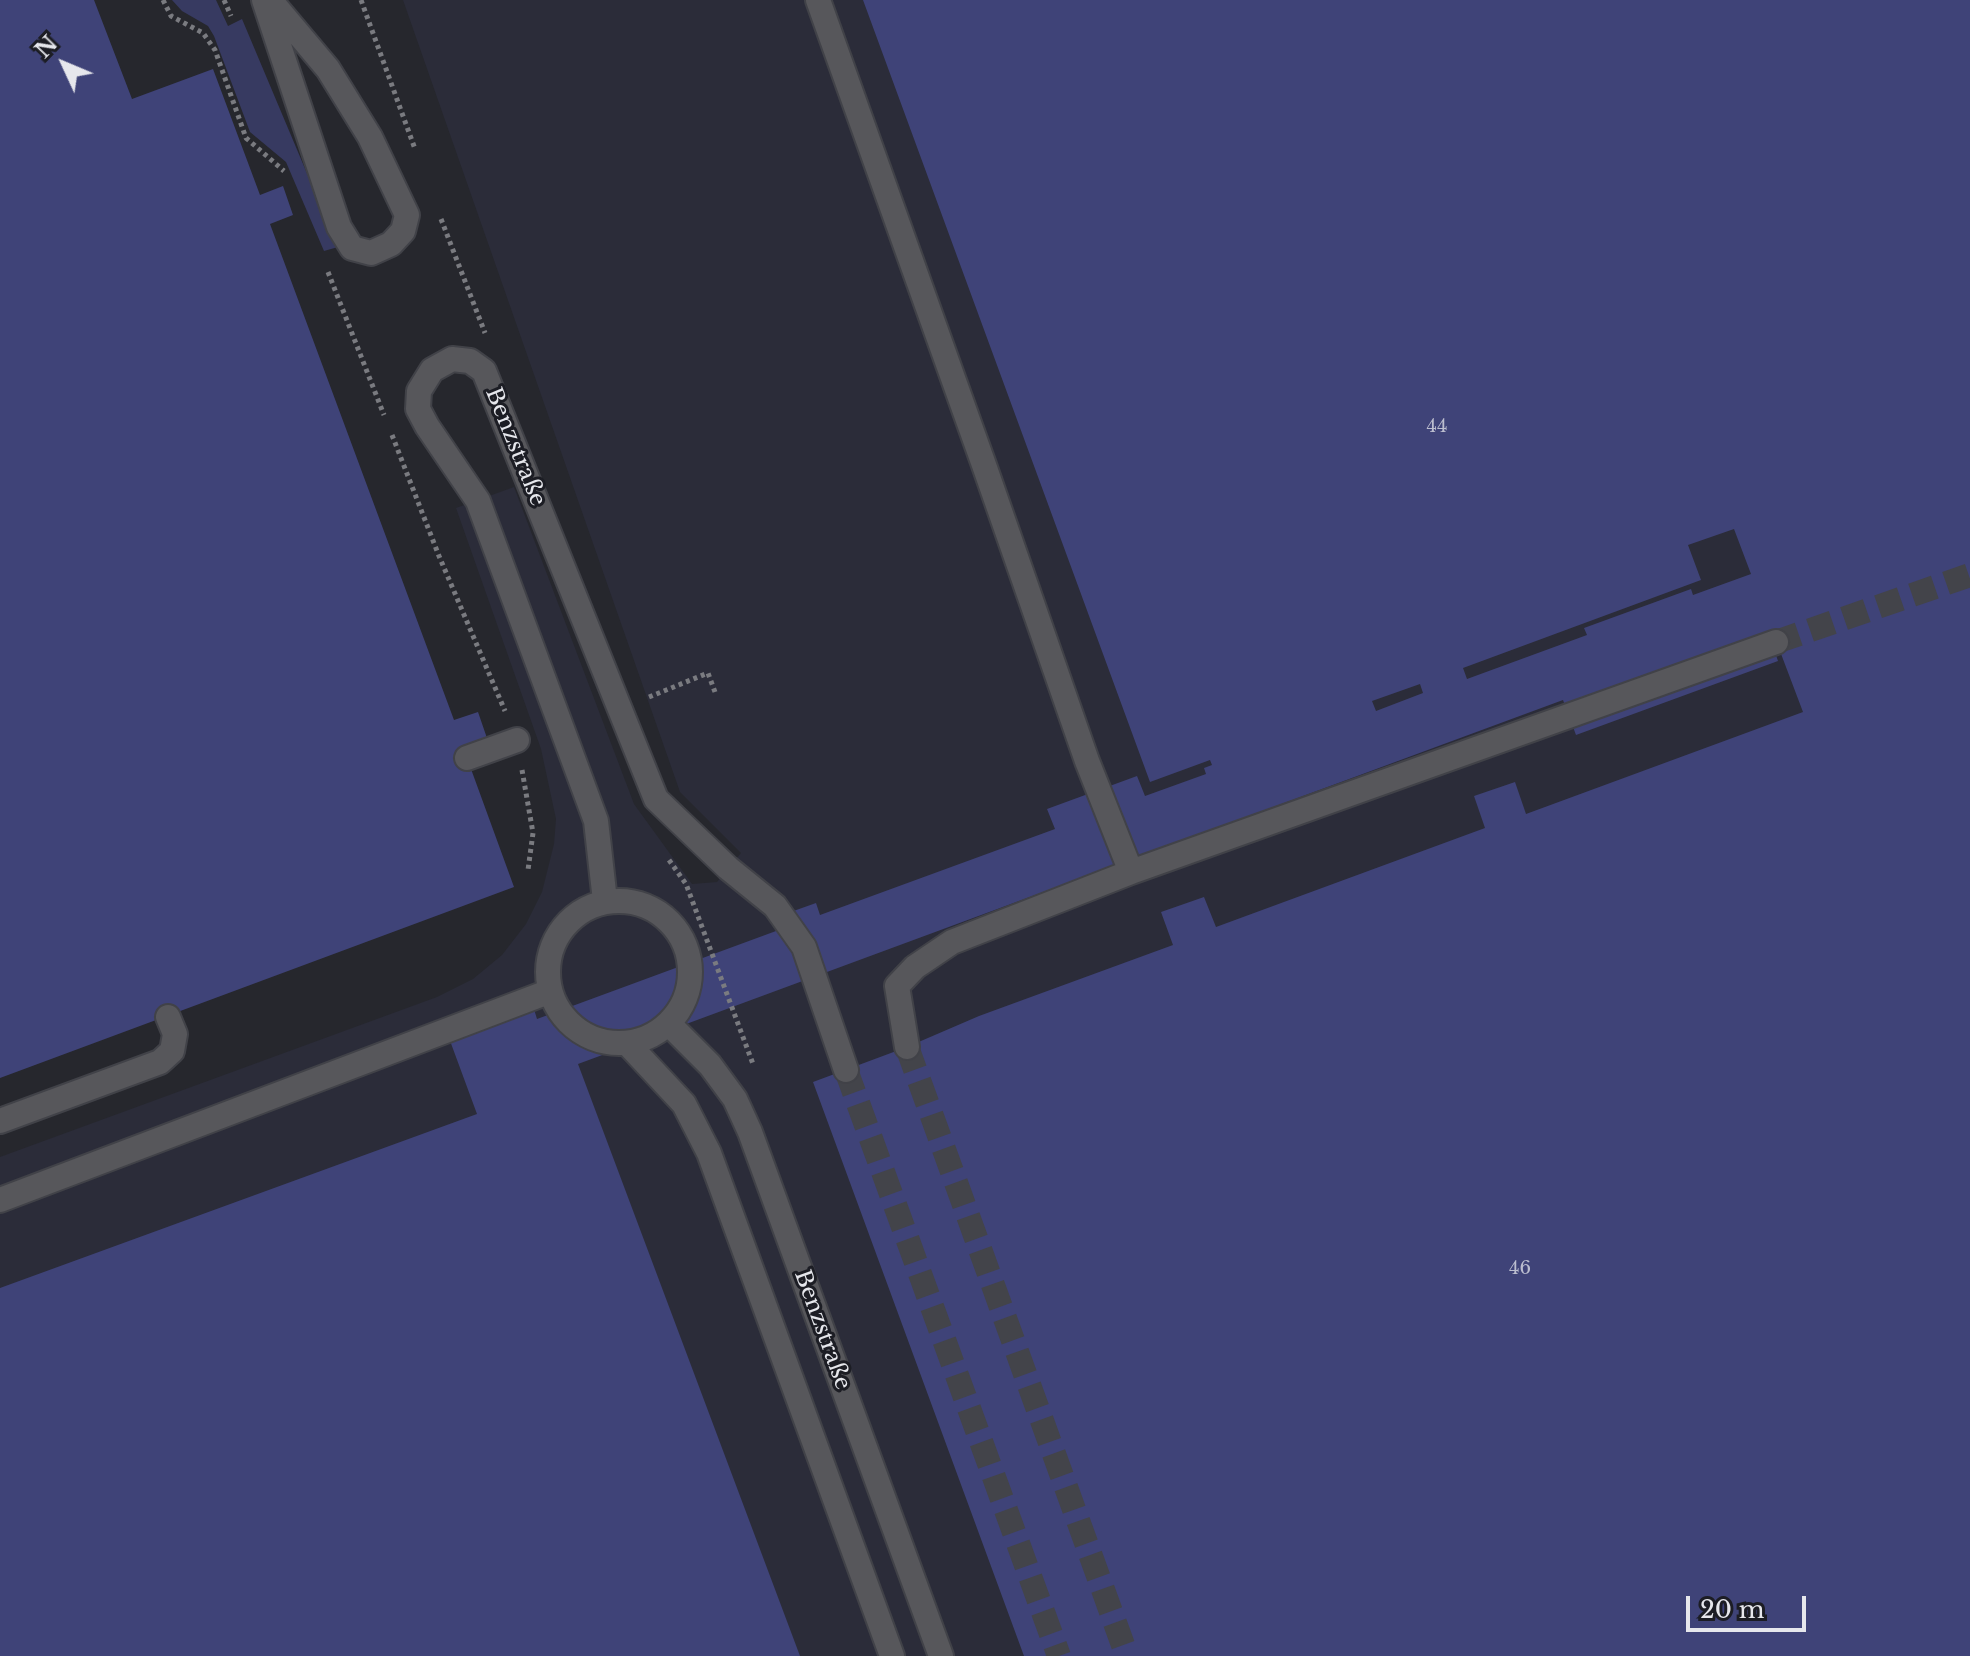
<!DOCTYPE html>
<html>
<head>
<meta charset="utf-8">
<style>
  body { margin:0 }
  #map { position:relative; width:1970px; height:1656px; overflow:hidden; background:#26272d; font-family:"Libre Baskerville",serif }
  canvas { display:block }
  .north { position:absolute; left:24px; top:24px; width:80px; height:80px; -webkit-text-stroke:6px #1c1d24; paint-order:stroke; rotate:314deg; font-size:22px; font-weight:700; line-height:32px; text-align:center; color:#e6e7ec }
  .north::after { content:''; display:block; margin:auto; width:28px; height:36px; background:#e6e7ec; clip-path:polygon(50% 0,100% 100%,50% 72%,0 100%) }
  .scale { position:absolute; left:1686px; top:1596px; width:120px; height:36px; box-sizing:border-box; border:4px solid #e6e7ec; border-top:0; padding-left:10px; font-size:24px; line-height:28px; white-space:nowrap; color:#e6e7ec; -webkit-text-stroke:6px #1c1d24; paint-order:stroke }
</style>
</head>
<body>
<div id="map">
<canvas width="1970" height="1656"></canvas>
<div class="north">N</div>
<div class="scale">20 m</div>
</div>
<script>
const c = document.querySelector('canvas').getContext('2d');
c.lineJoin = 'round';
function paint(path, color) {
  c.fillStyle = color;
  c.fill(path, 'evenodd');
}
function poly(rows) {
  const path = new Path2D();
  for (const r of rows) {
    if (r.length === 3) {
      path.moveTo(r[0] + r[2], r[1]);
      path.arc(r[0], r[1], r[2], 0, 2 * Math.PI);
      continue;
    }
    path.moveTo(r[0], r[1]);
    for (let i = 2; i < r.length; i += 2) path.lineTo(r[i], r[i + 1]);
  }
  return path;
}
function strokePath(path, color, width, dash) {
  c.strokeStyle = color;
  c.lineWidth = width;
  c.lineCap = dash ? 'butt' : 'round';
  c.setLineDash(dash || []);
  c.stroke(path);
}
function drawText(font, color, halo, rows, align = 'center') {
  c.font = font + ' "Libre Baskerville",serif';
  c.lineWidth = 6;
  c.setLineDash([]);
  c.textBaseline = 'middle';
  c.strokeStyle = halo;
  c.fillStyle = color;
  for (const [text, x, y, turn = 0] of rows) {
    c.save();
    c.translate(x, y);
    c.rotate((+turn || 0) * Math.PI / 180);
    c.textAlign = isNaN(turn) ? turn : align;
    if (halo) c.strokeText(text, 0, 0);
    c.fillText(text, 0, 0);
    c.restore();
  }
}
paint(poly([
  [403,0,1970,0,1970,1656,0,1656,0,1157,437,997,473,979,502,955,526,924,542,892,554,844,556,819,541,749,456,508,514,487,634,804,692,884,717,882,741,853,680,792]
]), '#2b2c39');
paint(poly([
  [172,0,216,0,228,26,242,19,338,247,324,251,286,162,250,132,214,36,208,26,182,11]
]), '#373a61');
paint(poly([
  [0,0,94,0,132,99,213,69,260,195,283,186,293,215,270,224,454,720,478,712,488,741,467,758,514,887,0,1078],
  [863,0,1970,0,1970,1656,1024,1656,813,1082,907,1047,979,1016,1173,945,1161,912,1204,897,1216,927,1485,828,1474,796,1515,782,1526,814,1803,712,1772,630,1768,632,1778,661,1576,735,1563,700,578,1064,800,1656,0,1656,0,1288,477,1114,449,1038,533,1006,537,1019,776,931,771,919,816,903,820,915,1055,829,1047,809,1137,776,1145,796,1206,774,1204,768,1212,765,1210,760,1150,782],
  [1734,529,1751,574,1693,595,1691,589,1584,628,1587,635,1467,679,1463,668,1701,580,1688,545],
  [1420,684,1423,693,1376,711,1372,701]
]), '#3f4378');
strokePath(poly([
  [1776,642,1970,575],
  [907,1047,1127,1656],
  [846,1070,1059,1656]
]), '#43444a', 24, [24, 12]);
const minor = poly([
  [264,0,339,227,352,248,371,253,391,244,403,231,407,215,370,137,328,69,270,0],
  [818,0,984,465,1087,761,1131,872],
  [467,758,517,740],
  [619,972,71],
  [605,901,596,821,478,501,427,426,418,409,419,391,432,370,452,359,470,361,484,371,656,799,728,868,775,906,804,947,846,1070],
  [669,1024,710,1065,735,1099,750,1132,941,1656],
  [627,1043,684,1104,709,1153,892,1656],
  [907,1047,897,986,915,967,952,942,1131,872,1776,642],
  [0,1121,160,1062,172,1051,175,1034,168,1017],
  [0,1200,548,992]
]);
strokePath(minor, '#414248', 28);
strokePath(poly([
  [163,0,171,16,203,33,215,50,246,138,284,171],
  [224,0,231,16],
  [361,0,415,149],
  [441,219,485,333],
  [328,272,384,415],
  [392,435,439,556,505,711],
  [649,697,708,673,715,692],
  [522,770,533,833,528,870],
  [669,860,686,884,753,1064]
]), '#7a7b80', 5, [4, 4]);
strokePath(minor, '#57575b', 24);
drawText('18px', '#bcbecf', null, [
  ["44",1437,427],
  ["46",1520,1269]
]);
drawText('22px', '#e6e7ec', '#1c1d24', [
  ["Benzstraße",515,447,68],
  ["Benzstraße",822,1330,70]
]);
</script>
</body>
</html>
